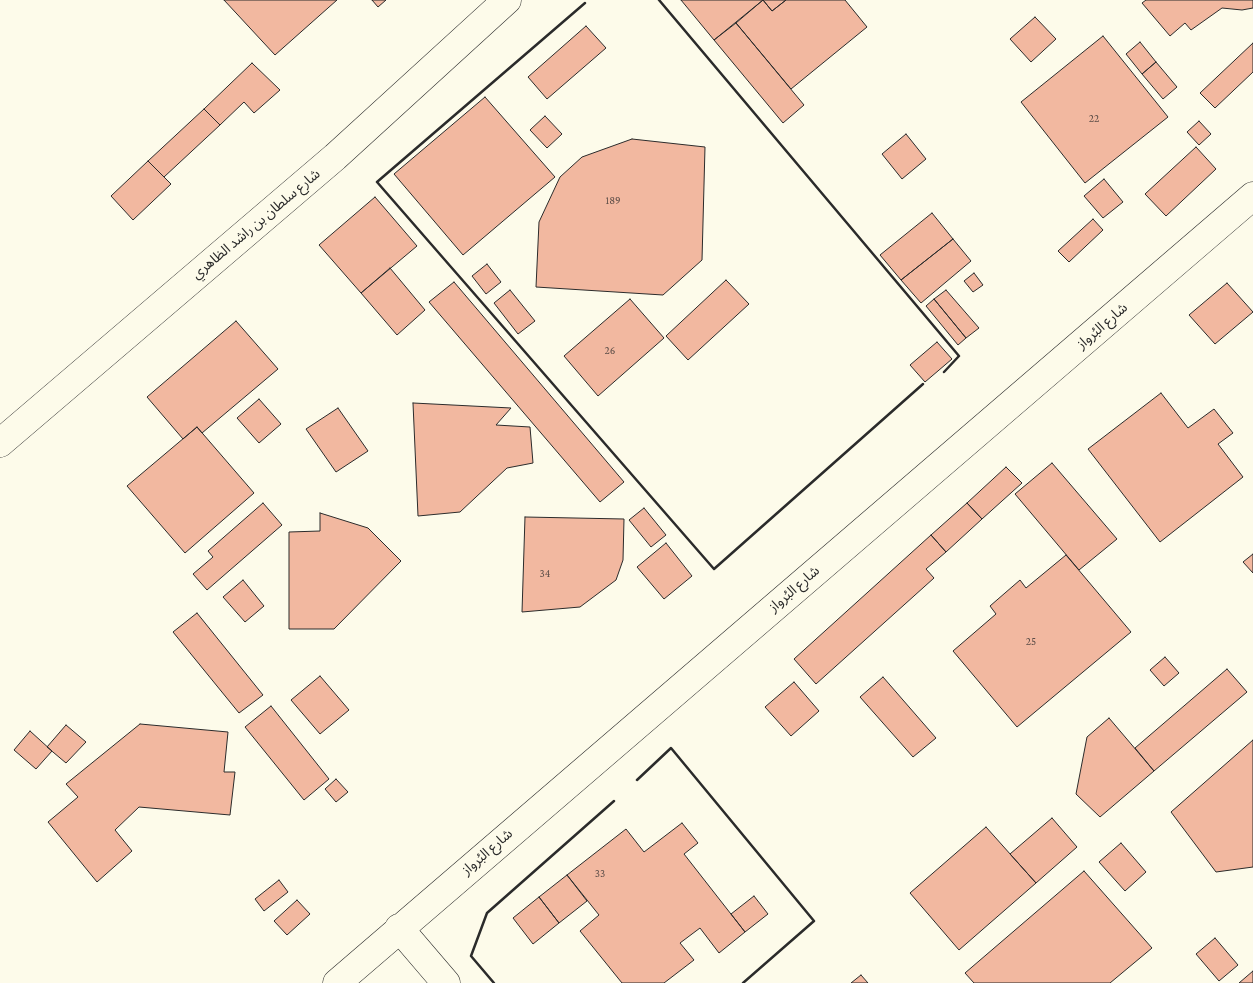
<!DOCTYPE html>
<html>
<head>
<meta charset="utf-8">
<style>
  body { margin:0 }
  canvas { display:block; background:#fdfbea }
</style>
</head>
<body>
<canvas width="1253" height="983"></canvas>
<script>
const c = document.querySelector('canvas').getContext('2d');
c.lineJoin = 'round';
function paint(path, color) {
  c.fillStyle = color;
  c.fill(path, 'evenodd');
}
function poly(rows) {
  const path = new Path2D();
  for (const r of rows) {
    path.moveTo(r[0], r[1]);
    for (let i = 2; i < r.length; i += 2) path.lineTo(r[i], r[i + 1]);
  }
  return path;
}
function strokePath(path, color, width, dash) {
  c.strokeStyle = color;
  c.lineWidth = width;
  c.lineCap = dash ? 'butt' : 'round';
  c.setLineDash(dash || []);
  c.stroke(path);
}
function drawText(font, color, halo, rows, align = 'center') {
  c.font = font + ' "Crimson Pro","Noto Sans Arabic",serif';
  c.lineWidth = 4;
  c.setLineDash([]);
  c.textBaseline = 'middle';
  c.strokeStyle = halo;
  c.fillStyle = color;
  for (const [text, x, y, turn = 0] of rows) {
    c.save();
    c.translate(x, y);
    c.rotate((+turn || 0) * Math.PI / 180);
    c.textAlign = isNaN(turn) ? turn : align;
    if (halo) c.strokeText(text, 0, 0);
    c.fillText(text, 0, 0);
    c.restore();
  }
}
const building = poly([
  [224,0,337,0,275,55,224,0],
  [372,0,386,0,378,7,372,0],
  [681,0,786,0,772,11,763,0,714,40,681,0],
  [763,0,772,11,786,0,845,0,867,27,791,89,736,23,763,0],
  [1146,0,1253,0,1253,8,1242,10,1222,8,1191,30,1185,23,1170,36,1142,3,1146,0],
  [1035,17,1056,39,1031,62,1010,39,1035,17],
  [736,23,804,105,783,123,714,40,736,23],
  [586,26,606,48,547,99,528,77,586,26],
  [1103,36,1168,117,1085,183,1021,102,1103,36],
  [1140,42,1156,62,1142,74,1126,54,1140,42],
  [1253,43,1253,72,1215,108,1200,93,1253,43],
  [1156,62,1177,87,1163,99,1142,74,1156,62],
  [252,63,280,90,254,113,244,102,220,125,204,109,252,63],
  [485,97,555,177,463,255,394,174,485,97],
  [204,109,220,125,164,177,148,161,204,109],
  [545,116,562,134,547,148,530,130,545,116],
  [1199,121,1211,134,1199,145,1187,132,1199,121],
  [906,134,926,159,902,179,882,154,906,134],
  [632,139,705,147,702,260,663,295,536,287,539,222,560,177,582,157,632,139],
  [1196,147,1216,169,1166,216,1145,194,1196,147],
  [148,161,171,184,133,220,111,196,148,161],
  [1104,179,1123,202,1103,218,1084,196,1104,179],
  [375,197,417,246,361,293,319,245,375,197],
  [932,213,953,239,901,280,880,255,932,213],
  [1093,219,1103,230,1069,262,1058,251,1093,219],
  [953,239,971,261,921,303,901,280,953,239],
  [487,264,501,282,486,294,472,276,487,264],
  [390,268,425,310,397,335,361,293,390,268],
  [974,273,983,285,973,292,964,281,974,273],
  [726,280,749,304,688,360,666,336,726,280],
  [454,282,624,482,600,502,429,302,454,282],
  [1227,283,1253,312,1215,344,1189,315,1227,283],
  [510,290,535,321,518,334,494,303,510,290],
  [946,290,979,328,966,338,934,299,946,290],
  [630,299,664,338,598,396,564,356,630,299],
  [934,299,966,338,958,345,926,306,934,299],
  [236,321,278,369,202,433,197,427,183,439,147,397,236,321],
  [937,342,952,359,925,382,910,365,937,342],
  [1161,393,1188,428,1214,409,1233,433,1218,444,1243,477,1160,542,1088,449,1161,393],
  [259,399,281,424,259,443,237,418,259,399],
  [413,403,511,408,496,425,530,427,533,463,507,468,460,512,418,516,413,403],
  [338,408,368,451,336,472,306,429,338,408],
  [197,427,254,493,185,553,127,486,197,427],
  [1052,463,1117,539,1079,570,1015,494,1052,463],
  [1006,467,1022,483,982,519,967,503,1006,467],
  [263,503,282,525,207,590,193,574,213,557,208,551,263,503],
  [967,503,982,519,946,552,931,535,967,503],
  [644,508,666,535,651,547,629,520,644,508],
  [320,513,368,528,401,561,334,629,289,629,289,532,320,531,320,513],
  [525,517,624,519,623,560,616,580,580,607,522,612,525,517],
  [931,535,946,552,926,569,934,578,816,684,794,659,931,535],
  [666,543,692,576,664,599,637,567,666,543],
  [1253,554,1253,573,1243,562,1253,554],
  [1066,555,1131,632,1017,727,953,651,996,614,990,606,1020,580,1026,588,1066,555],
  [243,580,264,606,245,622,223,597,243,580],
  [197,613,263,695,239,713,173,632,197,613],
  [1165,657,1179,673,1164,686,1150,670,1165,657],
  [1227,669,1247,692,1154,771,1135,748,1227,669],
  [320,676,349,710,320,734,291,700,320,676],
  [883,677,936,738,913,757,860,697,883,677],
  [794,682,819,711,791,736,765,707,794,682],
  [271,706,329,779,304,800,245,727,271,706],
  [1109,718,1154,771,1100,817,1076,794,1087,737,1109,718],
  [140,724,228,732,224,772,235,772,230,815,139,807,115,830,132,851,97,882,48,822,78,797,66,784,140,724],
  [66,725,86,742,66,763,47,747,66,725],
  [30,731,52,751,36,769,14,750,30,731],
  [1253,740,1253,867,1216,872,1171,812,1253,740],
  [336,779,348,792,336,802,325,789,336,779],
  [1052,818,1077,847,1036,883,1010,854,1052,818],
  [682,823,698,843,684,854,745,932,719,953,700,928,680,943,694,960,664,983,622,983,580,931,599,915,567,875,626,829,644,852,682,823],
  [986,827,1036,883,959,950,910,893,986,827],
  [1121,843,1146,872,1125,891,1099,862,1121,843],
  [1084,871,1152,948,1110,983,974,983,965,973,1084,871],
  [567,875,587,901,559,923,539,897,567,875],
  [279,880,288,892,264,911,255,899,279,880],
  [754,896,768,914,745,932,731,914,754,896],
  [539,897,559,923,533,944,513,918,539,897],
  [297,900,310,914,287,935,274,921,297,900],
  [1215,938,1238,965,1219,981,1196,954,1215,938],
  [1253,971,1253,983,1239,983,1253,971],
  [861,975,868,983,851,983,861,975]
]);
paint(building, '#f2b8a0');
strokePath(building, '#2b2b2b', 1);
const street = poly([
  [0,443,335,157,507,0],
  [399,928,446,983],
  [337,983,1253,196]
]);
strokePath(street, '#2b2b2b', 29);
strokePath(street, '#fdfbea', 28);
strokePath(poly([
  [659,0,959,356,944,372],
  [585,3,377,182,714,569,923,384],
  [637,780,671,748,814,921,743,983],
  [494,983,471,956,487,913,614,801]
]), '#2b2b2b', 2.5);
drawText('11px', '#5d4e48', null, [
  ["22",1094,119],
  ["189",613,201],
  ["26",610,351],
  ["34",545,574],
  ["25",1031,642],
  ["33",600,874]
]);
drawText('14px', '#2b2b2b', '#fdfbea', [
  ["شارع سلطان بن راشد الظاهري",256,224,-40],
  ["شارع البُرواز",1102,326,-41],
  ["شارع البُرواز",794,589,-41],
  ["شارع البُرواز",487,852,-41]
]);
</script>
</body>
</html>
